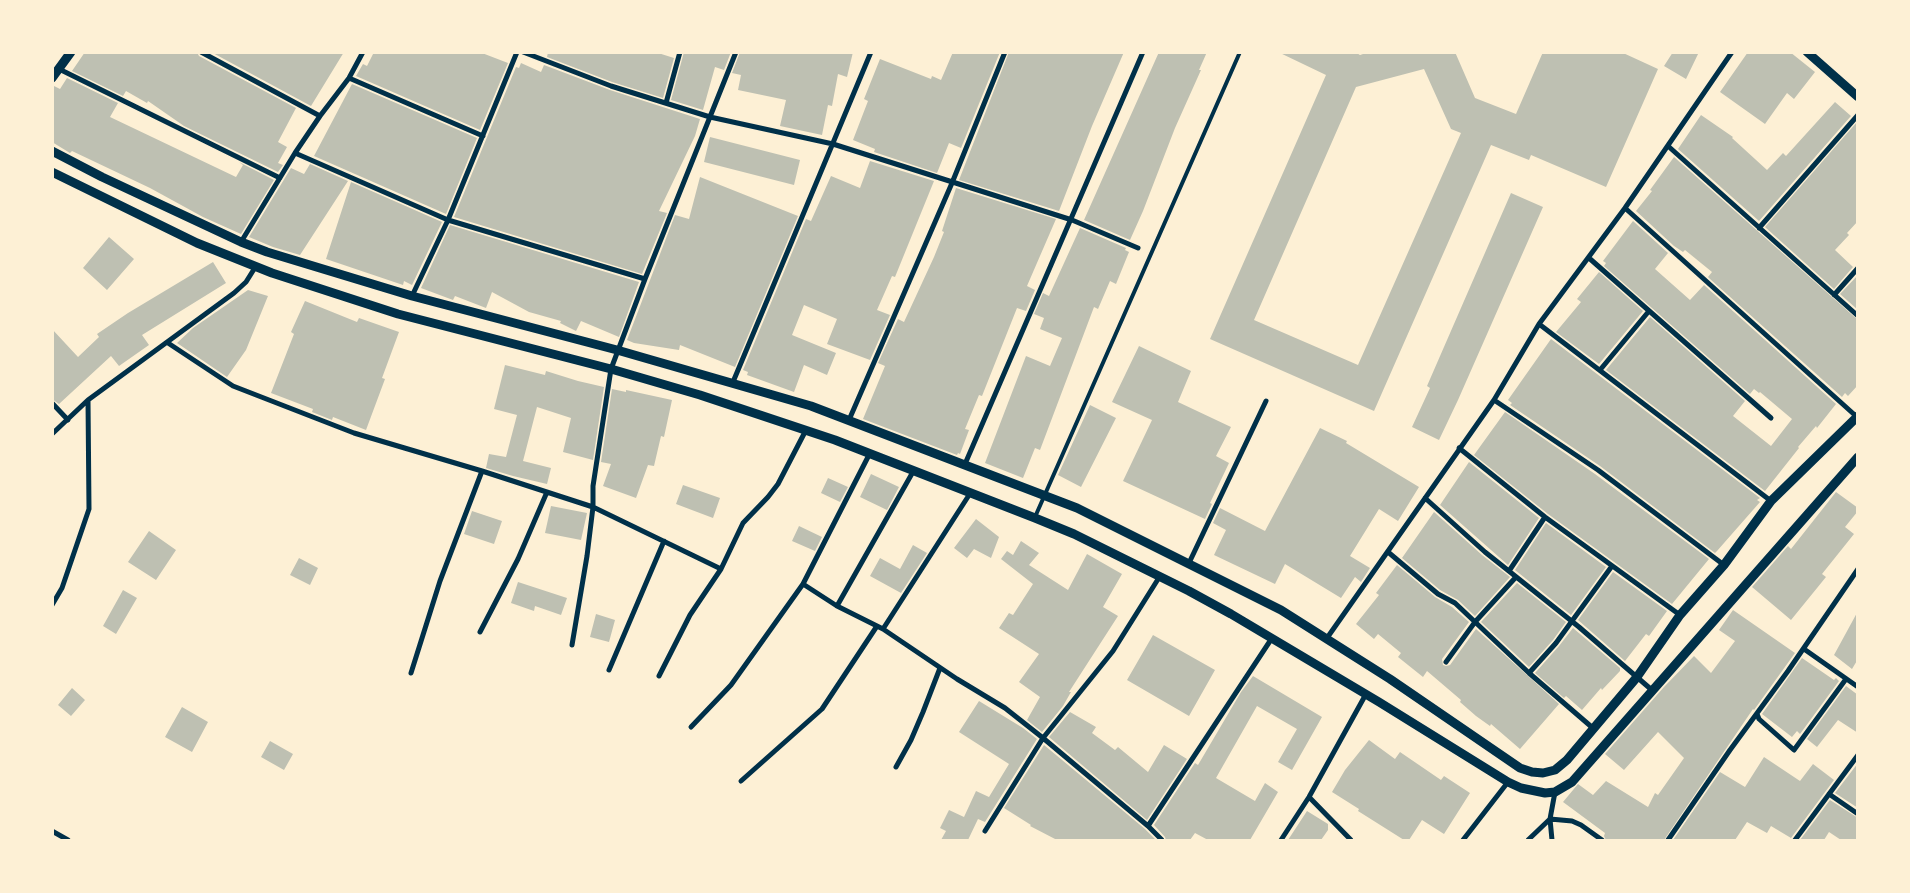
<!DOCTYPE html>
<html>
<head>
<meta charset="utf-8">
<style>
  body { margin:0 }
  #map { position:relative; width:1910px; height:893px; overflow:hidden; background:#fdf0d5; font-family:Commissioner,sans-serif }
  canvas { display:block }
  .frame { position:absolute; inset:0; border:54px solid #fdf0d5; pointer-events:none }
</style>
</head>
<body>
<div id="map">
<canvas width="1910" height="893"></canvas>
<div class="frame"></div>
</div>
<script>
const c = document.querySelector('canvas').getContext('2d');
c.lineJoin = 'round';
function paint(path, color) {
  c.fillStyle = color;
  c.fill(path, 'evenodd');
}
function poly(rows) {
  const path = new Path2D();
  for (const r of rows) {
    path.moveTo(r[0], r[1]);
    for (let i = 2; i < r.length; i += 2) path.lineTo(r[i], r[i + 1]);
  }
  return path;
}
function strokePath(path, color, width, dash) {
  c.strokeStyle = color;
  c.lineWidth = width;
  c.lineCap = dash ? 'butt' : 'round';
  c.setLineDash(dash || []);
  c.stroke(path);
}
paint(poly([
  [85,52,197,52,199,56,296,108,278,142,287,147,278,163,283,165,278,172,184,126,148,101,147,103,126,91,123,96,72,71],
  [211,52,344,52,311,106],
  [374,52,482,53,508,63,480,130,356,76,363,64,367,66],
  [548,52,655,52,674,58,663,98,612,82,547,57],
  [684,52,731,52,724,70,715,67,703,110,671,100],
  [740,52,853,52,847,77,838,74,832,106,828,105,822,135,780,126,786,100,738,90,741,75,732,73],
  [953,52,1000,52,961,148,949,143,937,173,874,152,875,149,853,140,868,101,864,99,880,59,931,79,932,76,941,80],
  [1009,52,1124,52,1092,126,1059,211,959,180],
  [1159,52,1207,52,1199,70,1201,70,1175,128,1143,211,1130,240,1084,220],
  [1278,52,1355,52,1360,55,1369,52,1455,52,1475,98,1516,114,1543,52,1621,52,1658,69,1606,187,1531,155,1529,160,1491,145,1374,411,1210,339,1326,75],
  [1424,69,1451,129,1461,133,1358,365,1254,320,1356,87],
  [1673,52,1699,52,1686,79,1664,66],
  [1748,52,1790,52,1815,72,1794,99,1787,93,1765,124,1720,92],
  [521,63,541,72,544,65,610,90,700,119,695,136,659,211,667,213,642,274,454,217,516,67,519,68],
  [67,78,118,103,110,117,236,177,243,165,239,162,274,180,241,234,203,217,150,188,72,151,70,153,52,142,52,85,60,89],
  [352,84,477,138,446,214,314,156],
  [1835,102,1851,116,1759,221,1678,149,1701,115,1733,137,1732,138,1767,170,1783,153,1786,156],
  [1857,122,1858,221,1847,233,1849,235,1835,250,1853,267,1834,289,1765,227],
  [710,137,800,160,794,185,704,162],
  [1674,157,1858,320,1858,385,1848,396,1845,393,1842,397,1710,279,1708,277,1712,272,1685,250,1683,252,1674,246,1636,211,1652,191,1650,190],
  [870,161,934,181,895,277,892,276,877,310,890,315,870,360,827,344,837,319,804,305,792,335,836,353,827,375,804,365,794,392,747,375,748,372,743,370,806,219,811,221,831,176,860,188],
  [310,164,348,181,300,255,273,247,249,237,291,168,304,174],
  [700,177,798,216,735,367,680,345,679,350,634,343,627,340,675,215,689,219],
  [351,182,442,222,412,285,404,281,403,285,326,259],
  [956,188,1056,219,1027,286,1035,290,1026,311,1017,308,982,396,979,395,965,429,969,430,960,454,958,453,957,455,863,419,885,366,878,363,898,319,904,322,934,257,944,232,942,231],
  [1511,193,1543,207,1458,400,1439,440,1412,427,1430,388,1427,386],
  [1633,221,1668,253,1655,269,1690,300,1704,285,1836,404,1817,428,1816,426,1798,447,1799,448,1765,491,1606,370,1650,317,1745,401,1733,416,1771,446,1792,419,1760,392,1759,393,1754,389,1750,394,1604,266,1606,263,1603,261],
  [450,225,639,282,619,337,581,321,576,331,560,323,561,321,529,312,492,292,486,308,455,296,453,300,421,288],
  [1080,228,1126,248,1125,250,1129,252,1116,284,1110,281,1098,309,1094,307,1040,450,1035,448,1023,478,985,463,1026,356,1050,366,1062,338,1040,329,1044,318,1034,314,1043,293,1049,296],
  [109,237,134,259,107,290,83,268],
  [213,262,226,283,142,335,149,345,119,366,111,356,59,404,52,399,52,329,78,357,99,337,97,334,128,313],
  [1599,272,1643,311,1599,364,1556,332,1581,302,1577,299],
  [1858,275,1858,310,1840,294],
  [248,290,268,296,246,350,227,377,177,343,193,328],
  [305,301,357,322,359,318,399,332,382,378,385,379,366,430,333,417,332,420,312,412,313,409,271,393,294,334,291,332],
  [1551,339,1760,498,1757,500,1760,502,1717,551,1715,553,1600,466,1510,405,1512,403,1508,400],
  [1139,346,1191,371,1178,402,1231,427,1216,456,1229,463,1210,503,1212,504,1205,519,1123,481,1152,420,1112,402],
  [505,365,545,375,546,371,578,381,604,387,593,460,563,452,571,418,537,407,523,461,551,468,547,484,513,476,486,468,489,454,506,457,517,415,494,409],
  [612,389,626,392,626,390,672,400,664,437,661,436,654,466,648,465,636,498,603,486,611,464,601,462],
  [1090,405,1116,418,1081,487,1058,475],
  [1505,412,1595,474,1709,559,1672,604,1548,514,1474,455],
  [1320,428,1347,441,1346,443,1419,487,1398,521,1379,509,1350,556,1370,568,1361,582,1355,577,1341,598,1285,564,1275,584,1214,555,1226,530,1213,523,1220,508,1265,531],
  [1469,462,1539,518,1508,565,1440,505],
  [871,474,899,487,887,510,860,497],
  [828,478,848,487,840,502,821,493],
  [683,485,720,498,713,518,676,504],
  [1836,492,1858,508,1858,511,1845,527,1854,534,1822,574,1826,577,1791,620,1752,587,1788,546,1791,549],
  [551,506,587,513,581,540,545,533],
  [472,511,502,521,494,544,464,534],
  [1434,512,1482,555,1510,577,1475,616,1458,600,1440,590,1402,558],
  [976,519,999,537,991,558,974,549,967,558,954,548],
  [1546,523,1606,567,1571,615,1515,570],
  [799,526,822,537,815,551,792,541],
  [149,531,176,550,156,580,128,562],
  [1021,541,1039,553,1029,565,1068,590,1087,554,1122,574,1103,607,1118,616,1069,692,1071,692,1063,706,1042,732,1027,720,1040,697,1019,682,1039,654,999,628,1009,613,1013,615,1033,584,1001,559,1007,551,1013,555],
  [913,545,927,553,901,593,870,576,880,558,900,569],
  [299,558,318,568,310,585,290,575],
  [1397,565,1435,597,1452,607,1469,622,1442,659,1443,665,1446,666,1450,665,1476,629,1559,704,1520,749,1491,724,1490,726,1476,716,1460,702,1461,700,1427,671,1423,677,1398,657,1401,653,1378,634,1374,639,1356,624,1379,595,1376,593],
  [1613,572,1667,611,1649,636,1646,634,1625,661,1578,620],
  [518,582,567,598,561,615,535,606,534,611,511,603],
  [1517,583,1566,622,1553,640,1529,667,1481,622],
  [123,590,137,598,116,634,103,626],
  [1733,610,1795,653,1754,710,1753,709,1664,840,1606,840,1604,836,1605,833,1563,802,1578,784,1593,795,1606,781,1648,807,1655,793,1658,795,1684,758,1658,732,1624,770,1605,754,1664,687,1694,656,1711,673,1735,641,1719,630],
  [1858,611,1858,659,1852,669,1834,655],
  [596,614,615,620,609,642,590,637],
  [1573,628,1620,668,1620,671,1602,690,1601,688,1582,710,1566,696,1564,698,1535,673,1559,646],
  [1153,635,1215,670,1189,716,1127,680],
  [1802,658,1834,680,1836,678,1839,681,1800,734,1797,731,1792,737,1762,714],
  [1253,676,1322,717,1292,770,1278,762,1297,729,1257,706,1216,778,1255,801,1265,783,1278,792,1250,840,1208,840,1195,833,1190,840,1166,840,1165,837,1154,825,1195,763,1198,765,1241,692],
  [1846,686,1858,695,1858,733,1838,720,1817,747,1807,739],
  [72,688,85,700,71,716,58,705],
  [979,701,1023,728,1037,739,985,822,978,819,968,840,941,840,946,831,940,828,949,810,964,817,976,791,989,797,1009,764,959,732],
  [182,707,208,722,192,752,165,737],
  [1070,712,1096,727,1092,733,1115,750,1118,747,1148,772,1164,745,1187,759,1147,820,1049,737],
  [1369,740,1395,759,1400,752,1441,780,1444,776,1470,793,1444,834,1422,820,1409,840,1404,840,1358,811,1359,809,1332,792,1345,770],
  [270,741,293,754,284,770,261,757],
  [1044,745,1145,829,1156,840,1057,840,1030,826,1031,825,1004,808],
  [1764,757,1800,781,1813,764,1834,780,1791,838,1771,826,1767,833,1747,822,1735,840,1673,840,1720,772,1745,787],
  [1858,763,1858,808,1835,793],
  [1830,800,1858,818,1858,840,1841,840,1829,832,1824,840,1800,840],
  [1307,811,1328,824,1328,830,1321,840,1288,840]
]), '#bec0b2');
strokePath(poly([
  [1035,517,1240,52]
]), '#003049', 4);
strokePath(poly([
  [201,52,320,116],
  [523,52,611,86,710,117,833,144,1072,220,1138,248],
  [59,69,280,178],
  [349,78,483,136],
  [666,103,680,52],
  [1668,146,1858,316],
  [295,153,448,220,645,279],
  [1625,208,1857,417],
  [1759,228,1858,115],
  [241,242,295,153,320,116,349,78,363,52],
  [1589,258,1771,418],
  [1834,295,1858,268],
  [412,296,448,220,517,52],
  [1539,324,1771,501],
  [168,343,233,386,354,433,482,471,593,507,721,569],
  [1600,370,1649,311],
  [733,382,871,52],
  [1494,400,1598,470,1724,565],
  [52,403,68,420],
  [849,420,952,183,1005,52],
  [52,434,88,400],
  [1459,448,1545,517,1680,615],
  [965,464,1143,52],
  [971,492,883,629,957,679,1005,708,1043,738,1148,826,1162,840],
  [1425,498,1485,552,1579,627,1653,691],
  [1388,552,1438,594,1455,603,1529,673,1594,729],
  [1189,563,1266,401],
  [1509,571,1545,517],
  [52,605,62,588,89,509,88,400,234,293,246,282,256,266],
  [837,606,803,584,870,453],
  [883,629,837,606,914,470],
  [480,632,518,559,547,492],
  [1327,638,1494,400,1539,324,1625,208,1732,52],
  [572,645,587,556,593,507,593,486,611,369,645,279,736,52],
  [1804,649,1858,687],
  [1446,662,1475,622,1516,577],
  [609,670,664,541],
  [411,673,440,581,482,471],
  [1529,673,1556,643,1612,566],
  [659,676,690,615,721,569,743,523,768,497,778,484,806,430],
  [1757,714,1759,719,1794,750,1846,679],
  [691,727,731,685,803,584],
  [896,767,911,740,923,712,940,668],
  [741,781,822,709,877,626],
  [1829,794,1858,814],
  [1309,797,1351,840],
  [1148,826,1272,638],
  [52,831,68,840],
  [985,831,1043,738,1113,651,1160,576],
  [1281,840,1309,797,1366,694],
  [1463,840,1508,782],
  [1528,840,1550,819,1572,821,1581,825,1602,840],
  [1552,840,1550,819,1555,792],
  [1668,840,1730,750,1788,671,1858,569],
  [1795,840,1858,755]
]), '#003049', 5);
strokePath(poly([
  [1807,52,1858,97],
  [52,78,71,52],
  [52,151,102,177,241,242,267,252,412,296,617,350,811,406,1077,508,1281,610,1390,679,1520,768,1532,772,1543,773,1555,770,1567,760,1637,677,1680,615,1724,565,1771,501,1858,416],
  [52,172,197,243,272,273,398,314,611,369,700,395,835,440,1035,518,1074,534,1189,591,1231,614,1379,702,1508,782,1521,788,1545,793,1555,792,1572,782,1858,457]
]), '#003049', 9);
</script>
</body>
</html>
